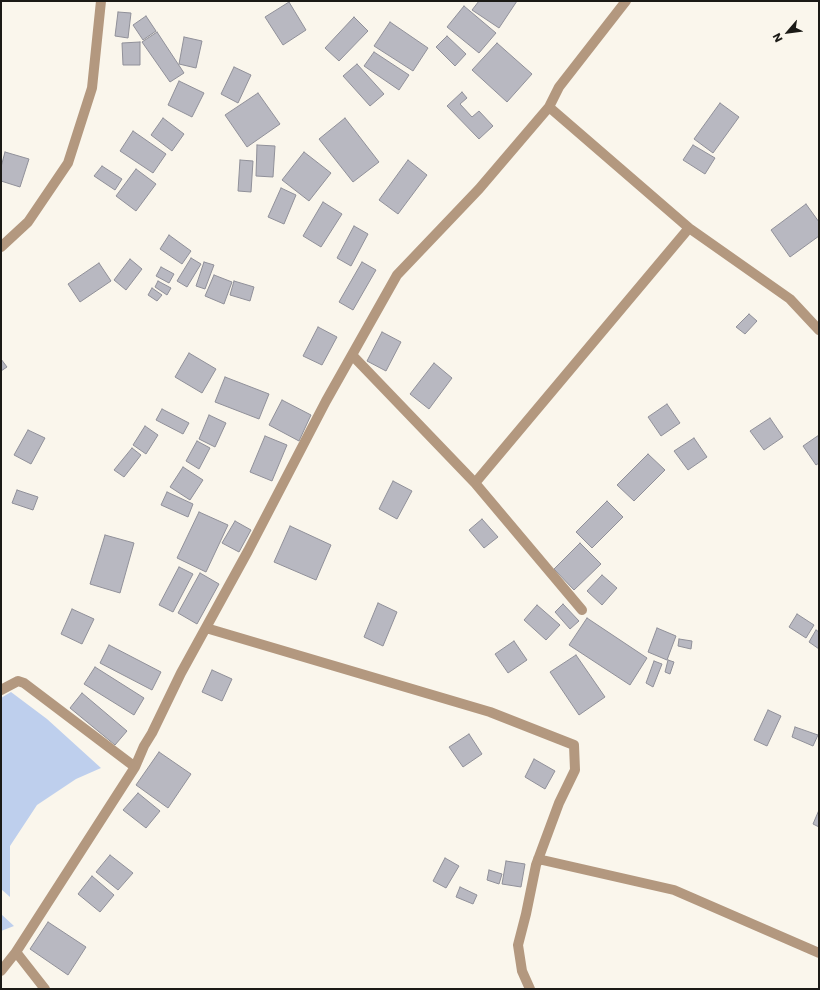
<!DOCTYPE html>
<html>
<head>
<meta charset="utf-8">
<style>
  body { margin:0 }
  #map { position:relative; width:820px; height:990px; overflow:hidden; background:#faf6ec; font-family:Poppins,sans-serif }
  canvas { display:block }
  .frame { position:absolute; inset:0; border:2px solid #1b1a16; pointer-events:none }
  .north { position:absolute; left:768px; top:12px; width:40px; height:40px; -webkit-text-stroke:3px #faf6ec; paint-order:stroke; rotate:242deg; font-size:11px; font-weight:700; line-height:16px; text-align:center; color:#1b1a16 }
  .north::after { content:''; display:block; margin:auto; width:14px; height:18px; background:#1b1a16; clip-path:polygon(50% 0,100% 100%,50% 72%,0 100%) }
</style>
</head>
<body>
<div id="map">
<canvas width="820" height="990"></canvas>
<div class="frame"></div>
<div class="north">N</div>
</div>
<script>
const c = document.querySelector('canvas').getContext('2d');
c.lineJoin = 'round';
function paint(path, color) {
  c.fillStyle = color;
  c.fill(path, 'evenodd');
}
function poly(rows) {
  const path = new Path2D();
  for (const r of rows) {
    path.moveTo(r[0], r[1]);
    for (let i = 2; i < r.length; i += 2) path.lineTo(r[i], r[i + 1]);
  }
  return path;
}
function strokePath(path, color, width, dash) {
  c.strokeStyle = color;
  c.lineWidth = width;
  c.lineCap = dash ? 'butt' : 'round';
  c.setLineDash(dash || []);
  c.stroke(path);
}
paint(poly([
  [11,692,47,719,101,768,76,779,37,805,10,846,10,897,1,889,1,698],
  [1,914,14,926,1,931]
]), '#becfed');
const building = poly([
  [479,1,517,1,499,28,472,10,479,1],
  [289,2,306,30,283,45,265,17,289,2],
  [464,6,496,33,479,53,447,27,464,6],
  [118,12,131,13,128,38,115,36,118,12],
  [146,16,156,31,143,40,133,25,146,16],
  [354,17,368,31,339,61,325,48,354,17],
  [390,22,428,48,413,71,374,46,390,22],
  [157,32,184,73,170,82,142,42,157,32],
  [447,36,466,54,455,66,436,47,447,36],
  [184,37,202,41,196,68,179,64,184,37],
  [140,42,140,65,123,65,122,43,140,42],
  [497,43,532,74,507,102,472,70,497,43],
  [374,52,409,75,399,90,364,66,374,52],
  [357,64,384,94,370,106,343,76,357,64],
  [234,67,251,75,238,103,221,94,234,67],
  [179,81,204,93,192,117,168,105,179,81],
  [462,92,467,98,460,104,472,117,479,111,493,126,479,139,447,106,462,92],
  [258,93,280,124,247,147,225,115,258,93],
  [720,103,739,117,713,153,694,139,720,103],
  [163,118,184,134,172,151,151,135,163,118],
  [345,118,379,162,353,182,319,139,345,118],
  [133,131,166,154,153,173,120,151,133,131],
  [257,145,275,146,273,177,256,176,257,145],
  [693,145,715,158,705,174,683,160,693,145],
  [5,152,29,159,20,187,1,181,1,167,5,152],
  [304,152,331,173,309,201,282,180,304,152],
  [240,160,253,161,251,192,238,191,240,160],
  [408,160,427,175,398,214,379,200,408,160],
  [102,166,122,179,115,190,94,176,102,166],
  [136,169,156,184,136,211,116,196,136,169],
  [281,188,296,195,284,224,268,217,281,188],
  [323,202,342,214,321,247,303,236,323,202],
  [806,204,819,222,819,236,790,257,771,230,806,204],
  [354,226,368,234,351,266,337,258,354,226],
  [169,235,191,251,182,264,160,249,169,235],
  [191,258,201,264,187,287,177,281,191,258],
  [130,259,142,269,126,290,114,280,130,259],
  [204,262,214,265,205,289,196,286,204,262],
  [362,262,376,270,353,310,339,302,362,262],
  [99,263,111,281,80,302,68,284,99,263],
  [161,267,174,274,169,283,156,276,161,267],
  [214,275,232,282,224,304,205,296,214,275],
  [158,281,171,288,167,295,155,287,158,281],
  [234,281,254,287,250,301,230,295,234,281],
  [152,288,162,295,157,301,148,295,152,288],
  [749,314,757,321,745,334,736,327,749,314],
  [318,327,337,337,322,365,303,356,318,327],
  [382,332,401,342,386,371,367,361,382,332],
  [189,353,216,369,202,393,175,377,189,353],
  [1,359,7,367,1,371,1,359],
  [434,363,452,378,429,409,410,394,434,363],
  [225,377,269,394,259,419,215,402,225,377],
  [282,400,311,415,299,441,269,425,282,400],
  [667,404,680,423,661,436,648,417,667,404],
  [162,409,189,423,183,434,156,420,162,409],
  [209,415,226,423,215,447,199,439,209,415],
  [770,418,783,437,764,450,750,431,770,418],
  [145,426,158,435,146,454,133,445,145,426],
  [28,430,45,438,31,464,14,455,28,430],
  [819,435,819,463,816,465,803,446,819,435],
  [265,436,287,445,272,481,250,472,265,436],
  [694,438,707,457,688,470,674,451,694,438],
  [197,441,210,448,199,469,186,461,197,441],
  [132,448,141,455,124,477,114,470,132,448],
  [648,454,665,470,634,501,617,485,648,454],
  [183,467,203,480,190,500,170,487,183,467],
  [393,481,412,491,397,519,379,509,393,481],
  [17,490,38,497,33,510,12,503,17,490],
  [167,492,193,504,188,517,161,505,167,492],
  [607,501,623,517,592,548,576,532,607,501],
  [199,512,228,525,206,572,177,558,199,512],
  [482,519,498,537,484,548,469,530,482,519],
  [235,521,251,530,239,552,222,543,235,521],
  [290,526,331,545,316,580,274,562,290,526],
  [105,535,134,543,120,593,90,584,105,535],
  [580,543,601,564,574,590,554,569,580,543],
  [179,567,193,574,173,612,159,605,179,567],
  [200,573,219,584,197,624,178,613,200,573],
  [602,575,617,588,602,605,587,591,602,575],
  [378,603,397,612,383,646,364,637,378,603],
  [563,604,579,621,570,629,555,612,563,604],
  [537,605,560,625,546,640,524,620,537,605],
  [72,609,94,619,82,644,61,634,72,609],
  [797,614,814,625,806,638,789,627,797,614],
  [587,618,647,658,630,685,569,645,587,618],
  [657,628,676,636,667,660,648,652,657,628],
  [816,630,819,632,819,649,809,642,816,630],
  [679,639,692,641,691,649,678,646,679,639],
  [514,641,527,660,508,673,495,654,514,641],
  [109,645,161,672,152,690,100,663,109,645],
  [576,655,605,697,579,715,550,672,576,655],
  [668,660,674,662,670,674,665,672,668,660],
  [654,661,662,664,653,687,646,683,654,661],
  [95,667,144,698,134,715,84,684,95,667],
  [212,670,232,679,222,701,202,692,212,670],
  [82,693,127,731,115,745,70,708,82,693],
  [768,710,781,716,767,746,754,740,768,710],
  [795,727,818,735,813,746,792,737,795,727],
  [469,734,482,754,463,767,449,747,469,734],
  [159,752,191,774,168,808,136,785,159,752],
  [534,759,555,771,545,789,525,777,534,759],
  [138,793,160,811,146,828,123,810,138,793],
  [819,810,819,827,813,824,819,810],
  [110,855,133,873,118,890,96,872,110,855],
  [445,858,459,866,446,888,433,881,445,858],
  [506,861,525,864,521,887,502,884,506,861],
  [489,870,502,874,499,884,487,880,489,870],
  [92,876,114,895,100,912,78,894,92,876],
  [460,887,477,895,473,904,456,897,460,887],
  [48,922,86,947,68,975,30,949,48,922]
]);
paint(building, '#b8b8c1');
strokePath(building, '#909099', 1);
strokePath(poly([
  [689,228,790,299,819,330],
  [1,247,28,222,68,163,92,88,101,1],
  [352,355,475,483,689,228,549,107],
  [475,483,582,610],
  [206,628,490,712,574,745,575,770,559,803,536,865,526,914,518,945,522,971,530,989],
  [1,690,18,681,24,683,135,767,144,746,152,733,181,673,248,551,326,401,397,275,479,189,549,107,559,87,626,1],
  [538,859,674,890,819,953],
  [1,971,16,952],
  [45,989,16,952,135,767]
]), '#b3987f', 10);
</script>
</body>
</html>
